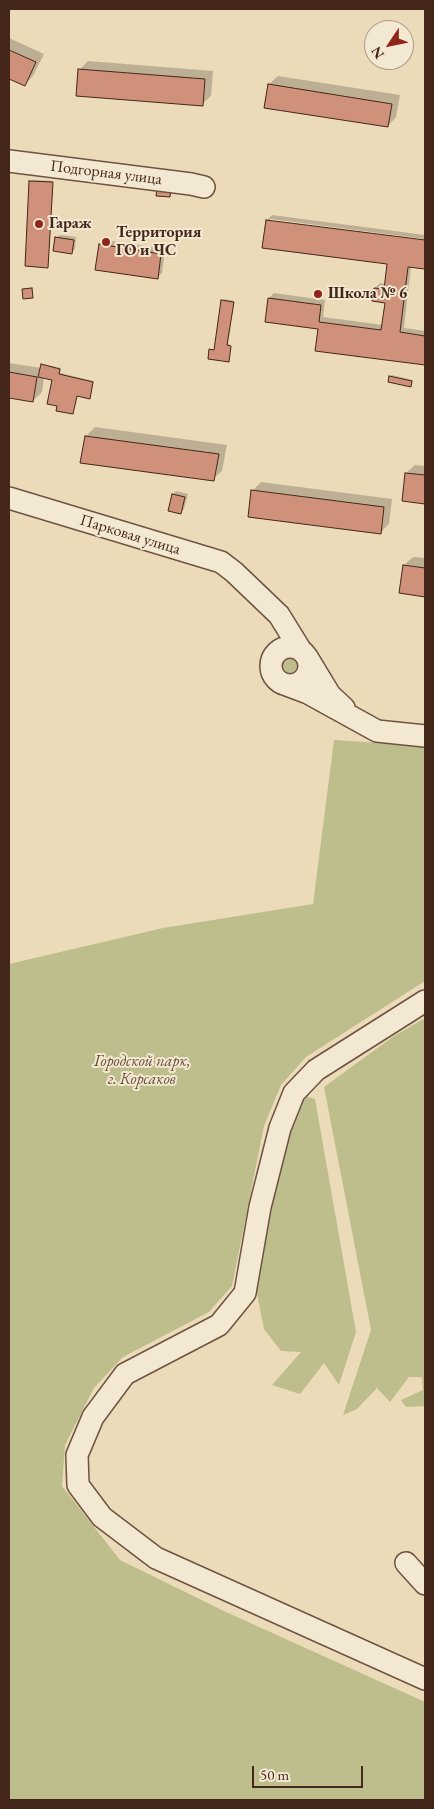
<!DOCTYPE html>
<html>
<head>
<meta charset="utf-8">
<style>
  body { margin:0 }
  #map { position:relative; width:434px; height:1809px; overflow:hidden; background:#ecdbb9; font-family:"EB Garamond",serif }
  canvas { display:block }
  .frame { position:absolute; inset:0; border:10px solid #45261a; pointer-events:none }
  .north { position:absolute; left:364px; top:20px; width:50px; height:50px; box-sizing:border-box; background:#f3e8d2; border:1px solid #ad9a88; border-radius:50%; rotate:236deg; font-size:14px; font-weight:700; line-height:20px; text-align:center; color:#45261a }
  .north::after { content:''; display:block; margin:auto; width:18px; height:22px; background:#8f2418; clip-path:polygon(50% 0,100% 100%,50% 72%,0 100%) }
  .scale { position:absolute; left:252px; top:1766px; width:111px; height:22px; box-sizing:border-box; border:2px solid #45261a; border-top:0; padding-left:6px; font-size:15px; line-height:18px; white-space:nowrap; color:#45261a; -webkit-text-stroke:4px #f3e8d2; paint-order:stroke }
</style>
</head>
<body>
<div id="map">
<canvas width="434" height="1809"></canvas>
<div class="frame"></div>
<div class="north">N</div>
<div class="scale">50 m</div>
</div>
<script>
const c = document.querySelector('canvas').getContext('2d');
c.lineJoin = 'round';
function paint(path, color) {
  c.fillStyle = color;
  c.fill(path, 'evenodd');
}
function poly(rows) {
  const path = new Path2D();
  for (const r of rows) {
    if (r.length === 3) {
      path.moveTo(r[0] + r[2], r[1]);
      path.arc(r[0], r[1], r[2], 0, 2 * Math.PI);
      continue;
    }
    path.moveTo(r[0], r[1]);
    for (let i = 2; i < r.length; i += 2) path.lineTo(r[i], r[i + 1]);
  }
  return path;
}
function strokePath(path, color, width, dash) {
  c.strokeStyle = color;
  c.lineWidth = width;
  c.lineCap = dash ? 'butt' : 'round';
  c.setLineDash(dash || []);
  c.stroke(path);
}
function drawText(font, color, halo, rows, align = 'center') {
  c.font = font + ' "EB Garamond",serif';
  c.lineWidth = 4;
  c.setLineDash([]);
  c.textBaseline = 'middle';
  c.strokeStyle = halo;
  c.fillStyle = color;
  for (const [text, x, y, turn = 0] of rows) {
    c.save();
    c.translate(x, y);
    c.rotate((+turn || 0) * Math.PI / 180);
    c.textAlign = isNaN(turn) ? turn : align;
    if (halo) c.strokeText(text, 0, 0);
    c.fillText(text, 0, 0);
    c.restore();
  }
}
paint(poly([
  [288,665,11],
  [334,740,425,746,425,981,306,1057,281,1085,264,1126,232,1286,209,1312,123,1357,94,1388,65,1445,62,1486,120,1560,226,1612,425,1702,425,1800,9,1800,9,964,163,928,313,904],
  [425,1018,425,1406,406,1407,401,1400,423,1390,422,1377,409,1377,390,1402,377,1388,357,1409,343,1415,371,1330,324,1087,394,1036],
  [294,1093,315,1099,356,1332,339,1385,324,1363,300,1394,272,1385,301,1352,281,1351,264,1329,250,1258]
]), '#bdbe8b');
paint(poly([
  [9,38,44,54,33,76,24,85,9,77],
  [88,61,213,71,211,96,202,104,79,70],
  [278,76,400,95,396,117,388,126,269,84],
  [32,180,53,181,48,266,30,182],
  [272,215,425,235,425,239,270,219,270,221,425,241,425,268,411,266,404,328,425,331,425,364,316,350,319,328,269,298,274,293,325,300,323,317,383,325,386,302,375,288,380,283,386,284,389,263,264,247,267,220],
  [60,235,76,237,75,249,71,253,56,238],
  [105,240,165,249,162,273,157,278,100,245],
  [223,299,234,301,228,344,231,345,228,360,210,350,215,349],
  [9,363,41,368,43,364,61,368,60,373,94,381,90,396,78,395,73,413,53,379,44,377,42,392,33,401,9,397],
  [392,375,413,380,412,384,410,386,390,376],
  [95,427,227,445,222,471,213,479,81,462,86,436],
  [415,465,425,466,425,502,403,500,406,473],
  [261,482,392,499,389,524,381,532,252,491],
  [176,491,188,494,184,509,181,513,173,494],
  [413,557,425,558,425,596,401,592,404,565]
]), '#0003');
const building = poly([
  [9,50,36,62,25,86,9,79,9,50],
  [78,69,205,79,203,106,76,96,78,69],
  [268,84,392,104,388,127,264,108,268,84],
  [29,181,53,182,48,268,25,266,29,181],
  [157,187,171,188,170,197,156,196,157,187],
  [266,220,425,240,425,269,408,267,400,332,425,336,425,365,315,351,318,329,265,322,268,298,321,305,319,322,381,330,385,303,372,301,374,288,384,289,387,264,262,248,266,220],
  [55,237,74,240,72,254,53,251,55,237],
  [99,244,161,254,158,279,95,270,99,244],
  [32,288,33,298,23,299,22,289,32,288],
  [221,300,234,302,227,345,231,346,229,362,208,359,209,349,214,350,221,300],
  [41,364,60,369,59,374,93,382,90,399,77,396,73,414,56,411,57,406,47,404,52,380,38,377,41,364],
  [9,372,37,377,33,402,9,398,9,372],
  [389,376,412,381,411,387,388,382,389,376],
  [85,436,219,454,214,481,80,463,85,436],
  [405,473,425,475,425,504,402,501,405,473],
  [251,490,384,507,381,534,248,517,251,490],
  [172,494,185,497,181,514,168,511,172,494],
  [403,565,425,568,425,597,399,593,403,565]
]);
paint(building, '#cf9179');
strokePath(building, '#45261a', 1);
const minor = poly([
  [9,161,191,184,204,187],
  [9,498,221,562,234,572,279,615,300,649],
  [290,666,19],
  [307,657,330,695,344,708],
  [284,684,308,693,377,731,425,736],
  [425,1001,316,1070,294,1093,280,1128,260,1207,245,1293,219,1325,125,1374,93,1417,77,1455,78,1485,102,1517,156,1558,425,1679],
  [406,1563,425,1584]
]);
strokePath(minor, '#6f5342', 24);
strokePath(minor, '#f3e8d2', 21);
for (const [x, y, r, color] of [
  [39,224,5,"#8f2418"],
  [106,242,5,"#8f2418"],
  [318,294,5,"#8f2418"]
]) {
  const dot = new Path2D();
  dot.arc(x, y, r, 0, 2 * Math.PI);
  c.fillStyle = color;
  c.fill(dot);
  strokePath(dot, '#f3e8d2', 2);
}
drawText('16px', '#45261a', '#f3e8d2', [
  ["Подгорная улица",106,173,7],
  ["Парковая улица",130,535,17]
]);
drawText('bold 16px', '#45261a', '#f3e8d2', [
  ["Гараж",49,224],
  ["Территория",116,233],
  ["ГО и ЧС",116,251],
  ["Школа № 6",328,294]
], 'left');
drawText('italic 16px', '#634c36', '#f3e8d2', [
  ["Городской парк,",142,1062],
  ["г. Корсаков",142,1080]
]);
</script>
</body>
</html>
